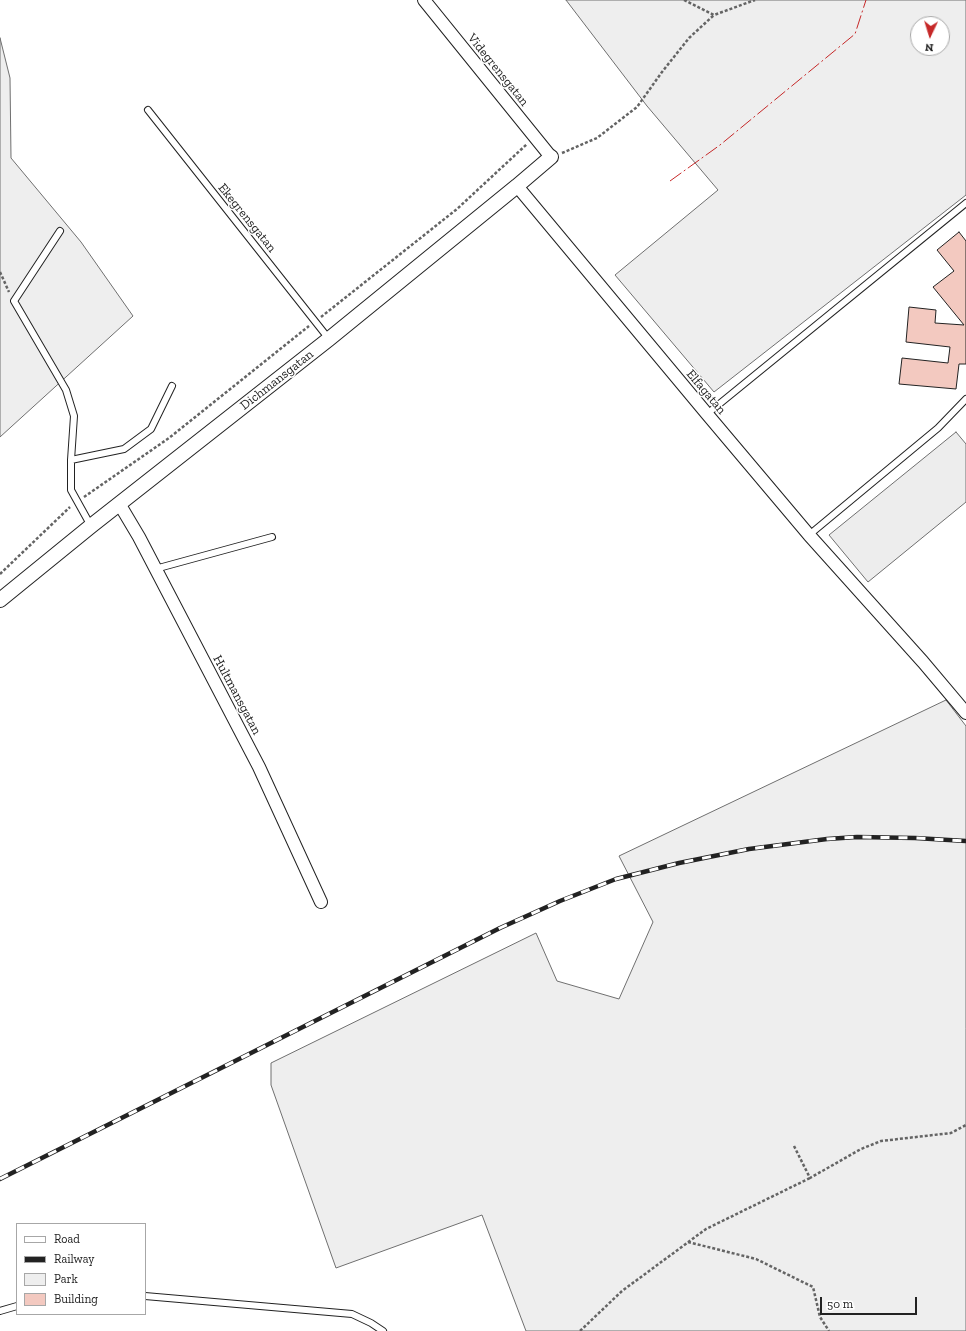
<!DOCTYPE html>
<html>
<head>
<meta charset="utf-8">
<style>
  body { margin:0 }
  #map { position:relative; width:966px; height:1331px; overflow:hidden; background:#fff; font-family:"Zilla Slab",serif }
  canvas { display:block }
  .legend { position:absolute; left:16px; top:1223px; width:130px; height:92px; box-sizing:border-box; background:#fff; border:1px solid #a7a7a7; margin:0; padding:5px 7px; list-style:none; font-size:12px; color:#222 }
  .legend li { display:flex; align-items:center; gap:8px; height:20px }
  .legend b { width:20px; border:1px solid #a7a7a7 }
  .north { position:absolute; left:910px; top:16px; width:40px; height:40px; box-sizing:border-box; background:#fff; border:1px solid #a7a7a7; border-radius:50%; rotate:184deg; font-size:11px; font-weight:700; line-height:16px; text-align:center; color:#222 }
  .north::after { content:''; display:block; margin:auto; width:14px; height:18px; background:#c62828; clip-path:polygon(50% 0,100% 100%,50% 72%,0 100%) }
  .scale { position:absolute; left:820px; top:1297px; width:97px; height:18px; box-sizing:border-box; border:2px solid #222; border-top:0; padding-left:5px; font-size:12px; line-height:14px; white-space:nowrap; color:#222; -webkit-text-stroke:3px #fff; paint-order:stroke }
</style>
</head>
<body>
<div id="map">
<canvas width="966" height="1331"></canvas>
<ul class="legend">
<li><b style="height:5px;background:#fff"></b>Road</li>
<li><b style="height:5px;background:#222"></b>Railway</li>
<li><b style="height:11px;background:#eee"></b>Park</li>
<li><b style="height:11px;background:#f3c9c0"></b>Building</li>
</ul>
<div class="north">N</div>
<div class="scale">50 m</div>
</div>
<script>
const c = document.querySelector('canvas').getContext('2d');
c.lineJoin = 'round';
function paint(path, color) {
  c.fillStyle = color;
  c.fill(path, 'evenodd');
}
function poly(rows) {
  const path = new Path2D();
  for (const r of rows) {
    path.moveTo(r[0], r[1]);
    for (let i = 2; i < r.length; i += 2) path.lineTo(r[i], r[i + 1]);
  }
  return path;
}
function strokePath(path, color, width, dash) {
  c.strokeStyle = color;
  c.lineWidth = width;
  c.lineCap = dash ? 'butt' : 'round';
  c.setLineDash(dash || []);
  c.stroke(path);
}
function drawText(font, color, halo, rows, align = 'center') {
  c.font = font + ' "Zilla Slab",serif';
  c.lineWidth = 3;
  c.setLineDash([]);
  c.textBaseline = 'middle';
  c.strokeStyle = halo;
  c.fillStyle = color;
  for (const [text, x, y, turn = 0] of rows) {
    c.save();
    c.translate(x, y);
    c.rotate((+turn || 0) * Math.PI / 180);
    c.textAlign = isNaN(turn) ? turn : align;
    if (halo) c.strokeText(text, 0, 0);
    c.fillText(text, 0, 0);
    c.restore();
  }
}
const green = poly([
  [566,0,966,0,966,195,714,392,615,275,718,190,647,106,566,0],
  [918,24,942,24,942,48,918,48,918,24],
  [0,38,10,78,11,158,81,242,133,316,0,437,0,38],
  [946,700,966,726,966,1331,526,1331,482,1215,336,1268,271,1085,271,1063,536,933,557,981,619,999,653,922,619,856,946,700]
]);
paint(green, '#eee');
strokePath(green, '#6f6f6f', 1);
const parking = poly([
  [956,432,966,444,966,502,868,582,829,535,956,432]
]);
paint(parking, '#ededed');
strokePath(parking, '#6f6f6f', 1);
const building = poly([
  [959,232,966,241,966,364,959,364,956,389,899,384,902,358,948,363,950,347,906,342,909,307,936,310,935,323,964,325,933,287,954,271,937,250,959,232]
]);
paint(building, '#f3c9c0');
strokePath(building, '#222', 1);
const service = poly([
  [148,110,329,339],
  [60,231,14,301,66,390,74,416,71,460,71,490,91,526],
  [707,414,966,203],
  [71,460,124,449,151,429,172,386],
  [809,535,938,428,966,399],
  [155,569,272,537],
  [145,1296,352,1314,371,1323,383,1331],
  [0,1311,17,1306]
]);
const minor = poly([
  [424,0,551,157],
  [517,186,707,414,809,535,923,662,966,713],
  [120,505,139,537,259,767,321,902]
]);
const tertiary = poly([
  [0,600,91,526,329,339,517,186,551,157]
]);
strokePath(service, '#222', 8);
strokePath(minor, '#222', 14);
strokePath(tertiary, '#222', 16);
strokePath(poly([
  [684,0,714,15,755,0],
  [562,153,597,138,637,107,662,72,689,38,714,15],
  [0,272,9,292],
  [321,317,457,209,527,144],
  [84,497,169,438,309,326],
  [0,574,70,507],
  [794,1146,810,1178,861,1149,881,1141,951,1133,966,1125],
  [688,1242,756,1259,813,1287,820,1317,829,1331],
  [580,1331,622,1291,706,1229,810,1178]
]), '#646464', 2.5, [3, 2]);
strokePath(service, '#fff', 6);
strokePath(minor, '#fff', 12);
strokePath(tertiary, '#fff', 14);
const rail = poly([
  [0,1179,500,928,560,901,616,879,679,863,749,849,827,839,857,837,915,838,966,841]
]);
strokePath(rail, '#222', 4.5);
strokePath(rail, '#fff', 3, [9]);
strokePath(poly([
  [670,181,720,145,855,34,866,0]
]), '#c62828', 1, [14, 3, 2, 3]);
drawText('13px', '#222', '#fff', [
  ["Videgrensgatan",498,70,51],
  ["Ekegrensgatan",247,218,51],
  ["Dichmansgatan",277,380,-38],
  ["Elfagatan",706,392,50],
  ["Hultmansgatan",237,695,62]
]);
</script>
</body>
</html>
